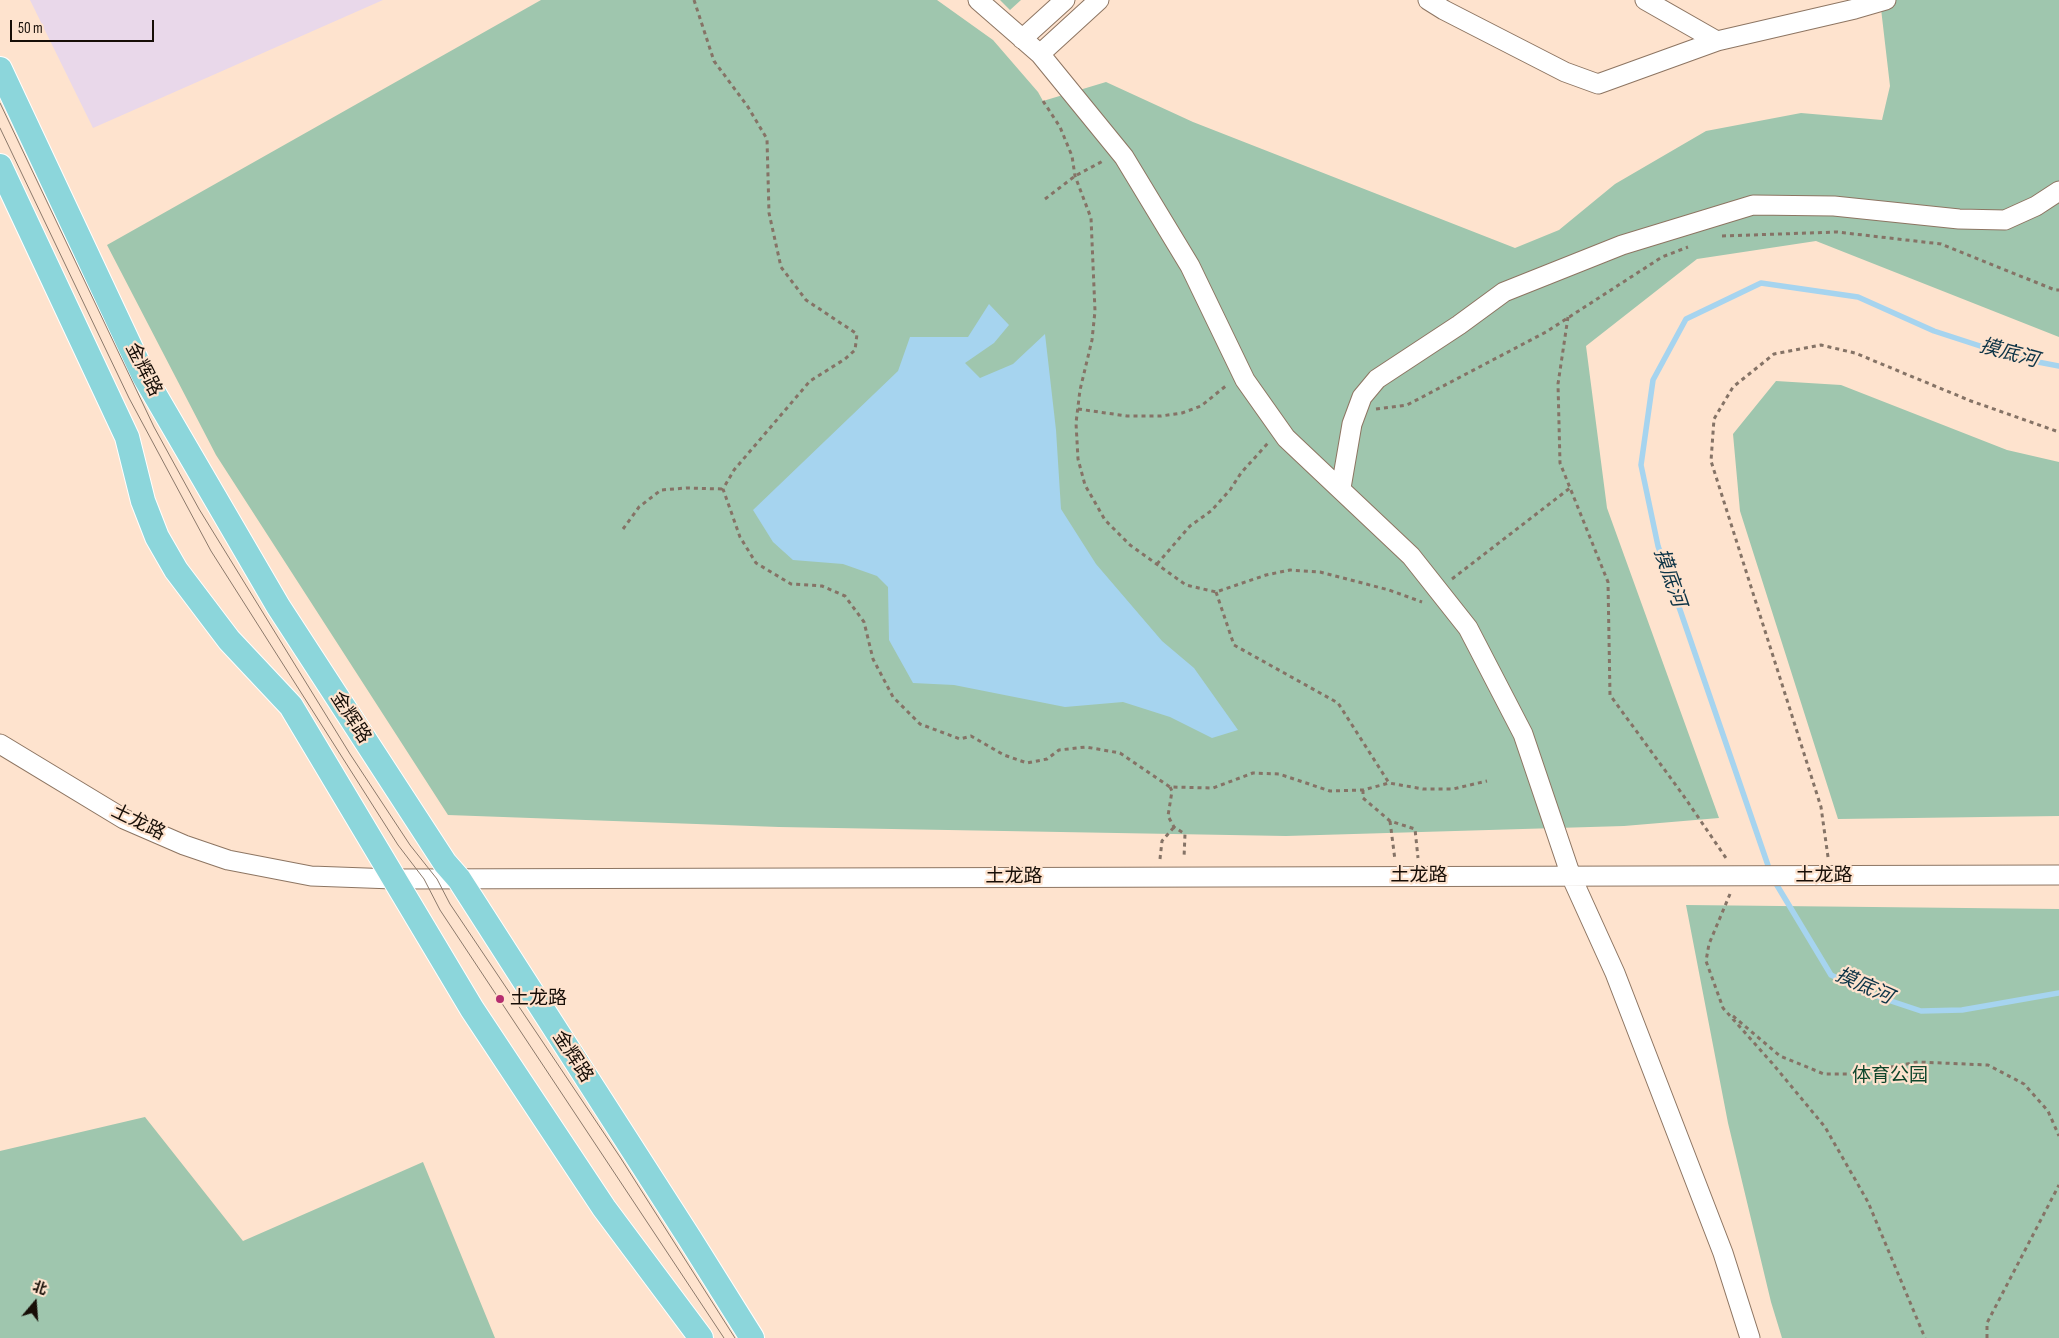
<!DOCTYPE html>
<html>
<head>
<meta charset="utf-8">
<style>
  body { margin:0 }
  #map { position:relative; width:2059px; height:1338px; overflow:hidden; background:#fee3ce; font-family:"Sofia Sans Condensed","Noto Sans SC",sans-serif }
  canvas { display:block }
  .north { position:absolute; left:10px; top:1278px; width:50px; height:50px; -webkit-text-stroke:4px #fee3ce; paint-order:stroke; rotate:18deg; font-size:14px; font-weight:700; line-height:20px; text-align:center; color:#170e07 }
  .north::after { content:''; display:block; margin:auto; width:18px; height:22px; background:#170e07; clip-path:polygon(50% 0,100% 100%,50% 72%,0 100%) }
  .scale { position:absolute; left:10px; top:20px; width:144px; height:22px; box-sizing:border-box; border:2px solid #170e07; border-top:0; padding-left:6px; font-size:15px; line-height:18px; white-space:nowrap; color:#170e07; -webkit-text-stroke:4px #fee3ce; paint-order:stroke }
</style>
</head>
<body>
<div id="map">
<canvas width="2059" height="1338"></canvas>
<div class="north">北</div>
<div class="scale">50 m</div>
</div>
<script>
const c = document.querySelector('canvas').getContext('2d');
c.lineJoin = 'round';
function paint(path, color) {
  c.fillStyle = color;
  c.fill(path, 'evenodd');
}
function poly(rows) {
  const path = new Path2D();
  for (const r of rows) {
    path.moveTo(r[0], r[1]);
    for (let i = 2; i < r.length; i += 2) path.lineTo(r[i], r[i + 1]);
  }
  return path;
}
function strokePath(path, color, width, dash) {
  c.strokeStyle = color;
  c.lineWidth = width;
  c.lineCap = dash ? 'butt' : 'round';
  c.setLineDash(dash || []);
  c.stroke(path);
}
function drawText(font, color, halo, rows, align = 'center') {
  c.font = font + ' "Sofia Sans Condensed","Noto Sans SC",sans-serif';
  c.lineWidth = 4.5;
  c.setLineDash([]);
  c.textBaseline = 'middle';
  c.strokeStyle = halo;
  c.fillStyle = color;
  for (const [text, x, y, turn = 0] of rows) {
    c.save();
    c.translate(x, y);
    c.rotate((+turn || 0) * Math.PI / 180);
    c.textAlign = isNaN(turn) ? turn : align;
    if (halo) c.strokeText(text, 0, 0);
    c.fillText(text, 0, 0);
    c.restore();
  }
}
paint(poly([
  [30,0,383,0,93,128]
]), '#e9d8ea');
paint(poly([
  [541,0,937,0,993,40,1038,92,1043,101,1106,82,1193,122,1515,248,1559,230,1615,184,1706,131,1801,113,1882,120,1890,86,1880,0,2059,0,2059,337,1816,241,1697,259,1586,346,1607,508,1719,818,1624,826,1286,836,779,827,448,815,216,455,107,245],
  [1000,0,1021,0,1010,10],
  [1776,381,1841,385,2007,450,2059,462,2059,816,1838,819,1740,511,1733,434],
  [1686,905,2059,909,2059,1338,1782,1338,1771,1302,1728,1123],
  [145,1117,243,1241,423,1162,495,1338,0,1338,0,1151]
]), '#9fc6ae');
paint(poly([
  [989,304,1009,325,994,343,965,363,980,378,1013,364,1045,334,1056,430,1061,509,1096,564,1162,641,1194,668,1238,730,1212,738,1170,717,1123,702,1065,707,954,685,913,683,889,640,888,587,877,576,843,564,793,560,773,542,753,510,898,371,910,337,968,337]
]), '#a6d4ef');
strokePath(poly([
  [2059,366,2017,358,1934,331,1858,297,1761,283,1686,319,1653,380,1641,465,1658,546,1772,877,1831,975,1876,996,1921,1011,1962,1010,2059,993]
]), '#a6d4ef', 5.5);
const minor = poly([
  [978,0,1040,54,1124,157,1190,266,1245,380,1286,438,1411,556,1468,628,1523,734,1571,876,1615,973,1723,1253,1750,1338],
  [1428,0,1444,10,1565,72,1598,84,1717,41,1855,9,1886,0],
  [1645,0,1717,41],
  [1022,39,1065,0],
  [1040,54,1099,0],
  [1341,488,1352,424,1362,397,1377,379,1459,325,1504,292,1622,245,1753,205,1834,206,1959,219,2005,220,2036,206,2059,191],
  [0,744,124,819,184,845,228,860,311,876,393,879,2059,875]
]);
const major = poly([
  [0,69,144,376,278,606,445,863,459,879,690,1239,752,1338],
  [0,166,127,437,143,501,157,537,176,570,229,640,291,706,472,1009,604,1208,701,1338]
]);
strokePath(minor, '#8d7562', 21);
strokePath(major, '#fff', 26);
strokePath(poly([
  [694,0,714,61,748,107,767,139,769,213,781,267,806,300,857,334,855,350,845,359,810,381,734,470,723,489,740,537,756,563,791,584,822,586,845,596,864,622,873,659,893,697,920,724,960,739,971,736,1004,755,1027,763,1047,759,1059,750,1086,747,1120,753,1170,787,1213,788,1253,773,1279,774,1330,791,1363,790,1389,783,1423,789,1453,789,1487,781],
  [1043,101,1060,127,1072,156,1075,176,1091,218,1095,311,1092,340,1080,390,1076,423,1078,459,1085,485,1105,520,1130,545,1186,585,1216,592,1266,575,1290,570,1320,572,1389,590,1422,602],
  [1045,199,1075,176,1103,161],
  [1722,236,1837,232,1941,244,2055,290,2059,290],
  [1568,317,1558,384,1560,463,1608,582,1610,695,1683,795,1726,858],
  [1078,409,1127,416,1161,416,1182,413,1201,406,1227,385],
  [1376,409,1407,405,1546,332,1662,257,1688,247],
  [623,529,639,507,661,490,686,488,723,489],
  [1157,564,1190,526,1211,511,1230,490,1241,473,1268,443],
  [1452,579,1570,488],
  [1216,592,1234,645,1338,703,1389,783],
  [1170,787,1172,791,1168,816,1174,827,1185,834,1184,858],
  [1363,790,1363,798,1390,821,1415,829,1418,858],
  [1390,821,1395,860],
  [1828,857,1821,807,1711,461,1714,419,1733,387,1774,354,1821,345,1855,353,1971,401,2059,432],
  [1160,859,1162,841,1174,827],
  [1730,894,1709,944,1706,961,1723,1008,1772,1063,1825,1127,1868,1202,1925,1338],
  [1733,1016,1780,1056,1824,1074,1855,1074,1918,1062,1988,1065,2024,1084,2048,1111,2059,1136],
  [1987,1338,1987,1323,2059,1185]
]), '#857366', 3, [4, 4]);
strokePath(minor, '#fff', 19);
strokePath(major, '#8cd6db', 24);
strokePath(poly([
  [0,103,154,427,199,509,350,754,410,845,437,879,450,904,620,1157,735,1338],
  [0,128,129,398,211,551,398,845,424,879,440,910,724,1338]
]), '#8b796b', 1);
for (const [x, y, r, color] of [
  [500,999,5,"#b52d6f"]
]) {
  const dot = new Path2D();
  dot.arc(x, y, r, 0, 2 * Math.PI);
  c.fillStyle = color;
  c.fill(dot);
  strokePath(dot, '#fee3ce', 2);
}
drawText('19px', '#170e07', '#fee3ce', [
  ["金辉路",143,370,63],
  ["金辉路",350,718,57],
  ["土龙路",138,823,26],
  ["土龙路",1419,876],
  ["土龙路",1824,876],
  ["土龙路",1014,877],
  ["金辉路",572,1057,57]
]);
drawText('19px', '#170e07', '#fee3ce', [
  ["土龙路",510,999]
], 'left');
drawText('19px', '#0f462c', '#fee3ce', [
  ["体育公园",1890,1076]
]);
drawText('italic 20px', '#0c3346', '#fee3ce', [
  ["摸底河",2009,354,15],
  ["摸底河",1669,578,71],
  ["摸底河",1864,987,24]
]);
</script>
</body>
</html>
